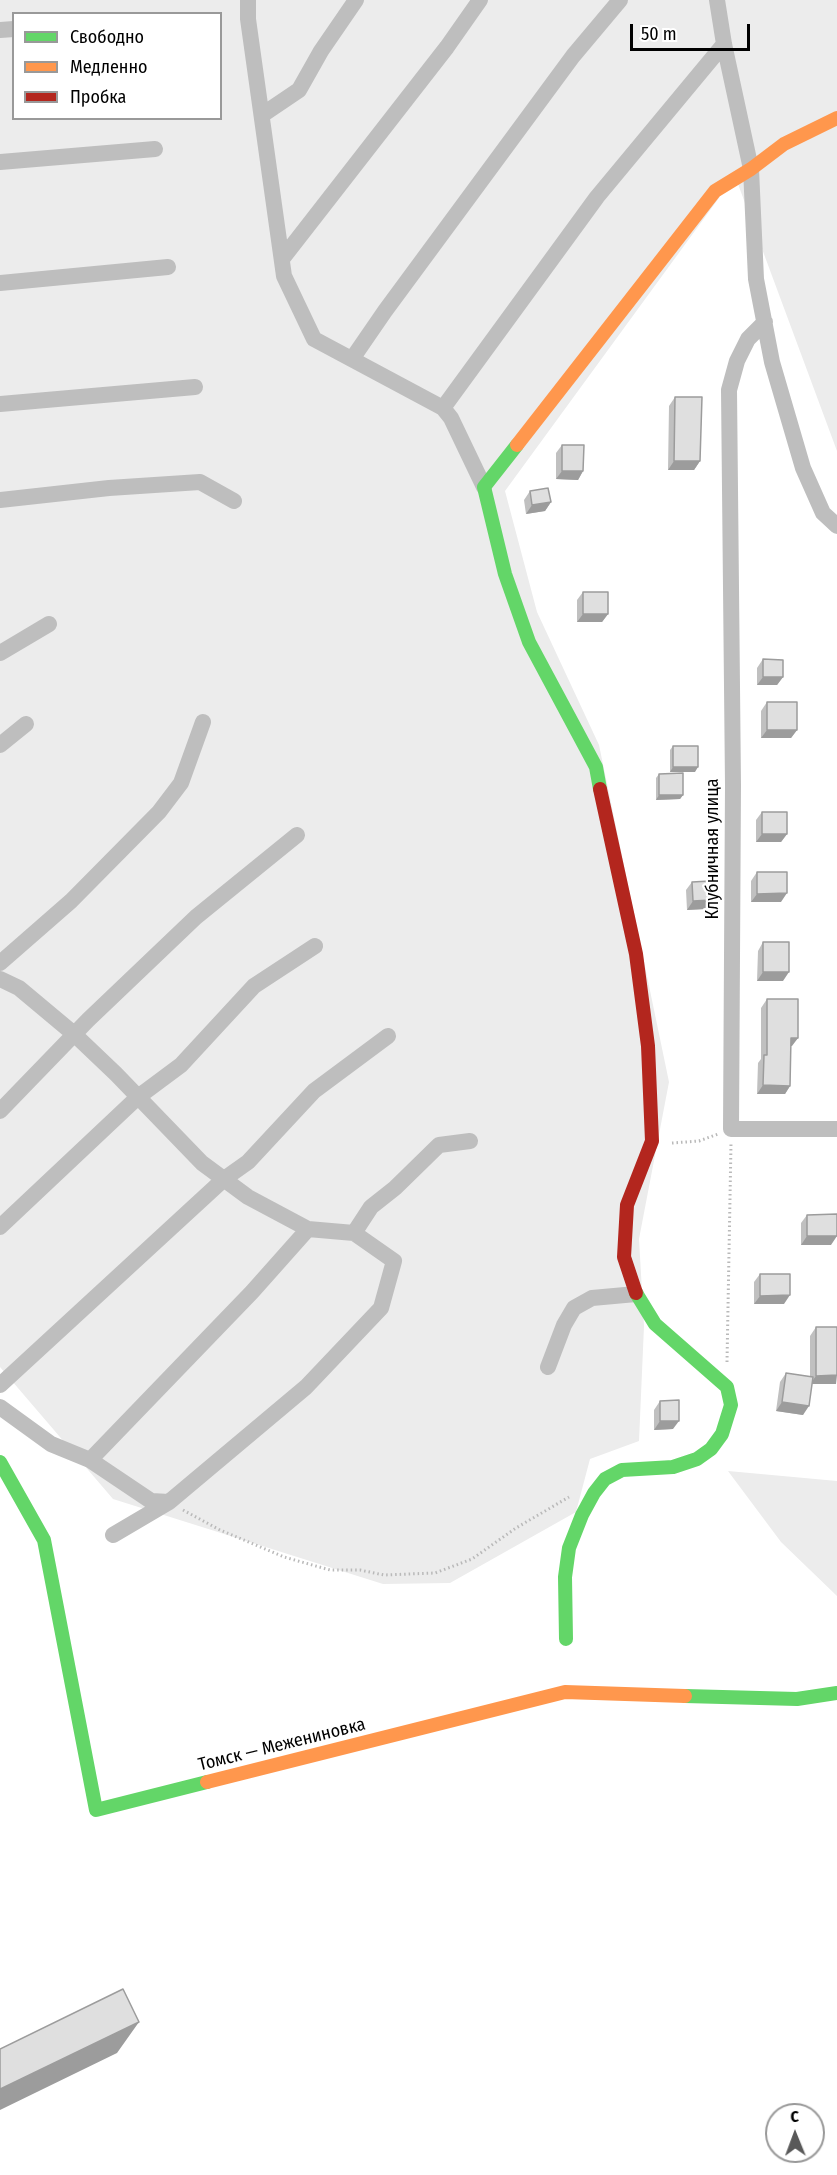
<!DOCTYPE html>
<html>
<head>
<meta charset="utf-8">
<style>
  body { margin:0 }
  #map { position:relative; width:837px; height:2175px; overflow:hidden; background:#fff; font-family:"Fira Sans Condensed",sans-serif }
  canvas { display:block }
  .legend { position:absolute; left:12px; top:12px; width:210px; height:108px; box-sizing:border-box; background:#fff; border:2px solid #999; margin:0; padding:8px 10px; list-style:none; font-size:18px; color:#000 }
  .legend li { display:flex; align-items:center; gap:12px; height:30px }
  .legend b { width:30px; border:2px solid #999 }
  .north { position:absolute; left:765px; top:2103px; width:60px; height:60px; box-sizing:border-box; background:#fff; border:2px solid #999; border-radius:50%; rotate:359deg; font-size:16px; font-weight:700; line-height:24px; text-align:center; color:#000 }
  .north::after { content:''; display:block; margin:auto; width:21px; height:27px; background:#595959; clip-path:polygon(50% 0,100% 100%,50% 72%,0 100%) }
  .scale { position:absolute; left:630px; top:24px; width:120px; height:27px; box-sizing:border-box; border:3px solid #000; border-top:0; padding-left:8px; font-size:18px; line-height:21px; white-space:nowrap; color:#000; -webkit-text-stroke:4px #fff; paint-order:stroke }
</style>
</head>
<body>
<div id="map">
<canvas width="837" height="2175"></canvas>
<ul class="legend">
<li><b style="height:8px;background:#63d668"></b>Свободно</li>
<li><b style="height:8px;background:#ff974d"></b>Медленно</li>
<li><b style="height:8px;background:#b3261e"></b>Пробка</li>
</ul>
<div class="north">С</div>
<div class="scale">50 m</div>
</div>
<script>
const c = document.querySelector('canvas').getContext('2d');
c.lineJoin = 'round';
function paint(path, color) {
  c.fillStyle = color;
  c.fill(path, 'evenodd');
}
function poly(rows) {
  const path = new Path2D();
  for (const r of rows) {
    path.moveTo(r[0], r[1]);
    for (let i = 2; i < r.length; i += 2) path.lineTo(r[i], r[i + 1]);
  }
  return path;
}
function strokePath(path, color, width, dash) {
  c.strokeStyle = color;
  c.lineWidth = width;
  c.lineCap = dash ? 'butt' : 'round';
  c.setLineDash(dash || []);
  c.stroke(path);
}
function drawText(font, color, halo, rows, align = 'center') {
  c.font = font + ' "Fira Sans Condensed",sans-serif';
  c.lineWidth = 4.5;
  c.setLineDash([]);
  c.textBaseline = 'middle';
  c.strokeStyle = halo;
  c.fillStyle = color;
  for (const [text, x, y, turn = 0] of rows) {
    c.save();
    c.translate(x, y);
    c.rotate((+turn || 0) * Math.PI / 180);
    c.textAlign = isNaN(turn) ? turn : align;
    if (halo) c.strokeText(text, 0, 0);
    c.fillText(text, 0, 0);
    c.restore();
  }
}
paint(poly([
  [0,0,837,0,837,451,735,176,505,491,537,612,599,745,669,1082,639,1239,644,1326,639,1441,590,1459,576,1512,450,1583,383,1584,113,1499,0,1367],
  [14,14,220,14,220,118,14,118],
  [728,1471,837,1481,837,1596,781,1542]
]), '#ececec');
strokePath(poly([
  [672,1143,699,1141,718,1134],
  [727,1362,731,1143],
  [183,1510,220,1530,284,1557,330,1570,360,1570,384,1575,435,1573,472,1559,516,1528,569,1497]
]), '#b9b9b9', 3, [1.5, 3]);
strokePath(poly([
  [248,0,248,19,284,276,314,339,443,408,451,418,484,487],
  [717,0,724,44,751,169,756,279,772,362,803,468,823,513,837,526],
  [0,30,14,29],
  [262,115,299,90,321,51,356,0],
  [0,162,155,149],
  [282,259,447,47,480,0],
  [0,283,168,267],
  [765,322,748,339,737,361,729,390,733,785,731,1129,837,1129],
  [352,359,385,311,573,56,620,0],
  [0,404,195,387],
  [443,408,597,197,724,44],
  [0,500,109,488,200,482,234,501],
  [0,653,49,624],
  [0,745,26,724],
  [0,963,71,901,159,812,181,783,203,722],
  [0,979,19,988,74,1034,116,1074,202,1163,248,1197,308,1229,354,1233,394,1261,381,1308,306,1387,169,1502,151,1501,90,1460],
  [0,1111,88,1020,196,917,297,835],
  [0,1227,138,1097,181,1065,254,986,315,946],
  [354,1233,371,1207,395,1188,439,1145,470,1141],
  [548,1367,564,1325,574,1308,592,1298,636,1294],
  [0,1385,224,1179,248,1162,314,1091,388,1036],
  [0,1407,51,1444,90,1460,252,1292,308,1229],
  [113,1535,169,1502]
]), '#bebebe', 16);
strokePath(poly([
  [517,445,484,487,505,574,529,642,596,767,600,789],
  [0,1462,44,1540,96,1810,207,1782],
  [566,1639,565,1577,569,1548,582,1515,594,1493,605,1479,622,1470,673,1467,697,1459,711,1449,722,1434,731,1405,727,1387,655,1324,636,1293],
  [685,1696,797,1699,837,1693]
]), '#63d668', 14);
strokePath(poly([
  [517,445,715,191,751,169,784,144,837,118],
  [207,1782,565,1692,685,1696]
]), '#ff974d', 14);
strokePath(poly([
  [600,789,636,954,648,1046,652,1141,627,1205,624,1257,636,1293]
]), '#b3261e', 14);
paint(poly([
  [675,397,700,461,694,470,668,470,669,406],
  [562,445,583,471,578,480,556,479,556,453],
  [530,491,551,502,545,511,526,514,524,500],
  [583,592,608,614,602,622,577,622,577,600],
  [763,659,783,677,777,685,757,685,757,668],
  [767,702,797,730,791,738,761,738,761,711],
  [673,746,695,772,670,772,670,750],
  [659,774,683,795,680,799,656,800,656,778],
  [762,812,787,834,781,842,756,842,756,820],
  [757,872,781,902,751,902,751,881],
  [692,882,705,909,687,910,686,890],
  [763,942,783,981,757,981,758,951],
  [767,999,798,1038,791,1046,790,1086,785,1094,757,1094,758,1063,761,1059,761,1008],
  [807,1215,831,1245,801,1245,801,1223],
  [760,1274,784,1304,754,1304,754,1282],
  [816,1327,836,1384,812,1384,803,1415,776,1411,780,1382,786,1373,810,1377,810,1336],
  [660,1401,673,1429,654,1430,654,1410]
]), '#c0c0c0');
paint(poly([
  [674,461,700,461,694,470,668,470],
  [562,471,583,471,578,480,556,479],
  [551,502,545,511,526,514,532,505],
  [583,614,608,614,602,622,577,622],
  [763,677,783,677,777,685,757,685],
  [767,730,797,730,791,738,761,738],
  [673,767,698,767,695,772,670,772],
  [659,795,683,795,680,799,656,800],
  [762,834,787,834,781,842,756,842],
  [787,893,781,902,751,902,757,894],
  [711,900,705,909,687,910,693,901],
  [763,972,789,972,783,981,757,981],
  [791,1038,798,1038,792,1046,785,1046],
  [763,1085,790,1086,785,1094,757,1094],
  [807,1236,837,1236,831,1245,801,1245],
  [790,1295,784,1304,754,1304,760,1296],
  [837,1375,836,1384,810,1384,816,1376],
  [782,1402,809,1406,803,1415,776,1411],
  [660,1421,679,1421,673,1429,654,1430],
  [139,2022,117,2053,0,2110,0,2089]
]), '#9c9c9c');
const building = poly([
  [675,397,702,397,700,461,674,461,675,397],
  [562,445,584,445,583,471,562,471,562,445],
  [548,488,551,502,532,505,530,491,548,488],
  [583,592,608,592,608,614,583,614,583,592],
  [763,659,783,660,783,677,763,677,763,659],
  [767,702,797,702,797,730,767,730,767,702],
  [673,746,698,746,698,767,673,767,673,746],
  [683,773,683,795,659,795,659,774,683,773],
  [762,812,787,812,787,834,762,834,762,812],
  [757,872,787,872,787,893,757,894,757,872],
  [710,881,711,900,693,901,692,882,710,881],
  [763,942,789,942,789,972,763,972,763,942],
  [767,999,798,999,798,1038,791,1038,790,1086,763,1085,764,1055,767,1055,767,999],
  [837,1214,837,1236,807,1236,807,1215,837,1214],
  [760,1274,790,1274,790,1295,760,1296,760,1274],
  [816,1327,837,1327,837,1375,816,1376,816,1327],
  [786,1373,813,1377,809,1406,782,1402,786,1373],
  [679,1400,679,1421,660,1421,660,1401,679,1400],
  [123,1989,139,2022,0,2089,0,2049,123,1989]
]);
paint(building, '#dfdfdf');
strokePath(building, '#9c9c9c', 1.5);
drawText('18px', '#000', '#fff', [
  ["Клубничная улица",713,849,-90],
  ["Томск — Межениновка",282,1745,-14]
]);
</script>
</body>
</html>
